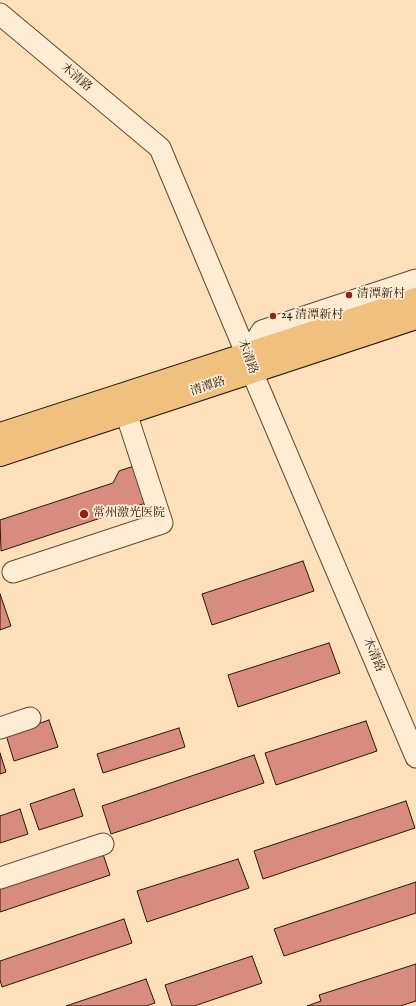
<!DOCTYPE html>
<html>
<head>
<meta charset="utf-8">
<style>
  body { margin:0 }
  canvas { display:block; background:#fee1bb }
</style>
</head>
<body>
<canvas width="416" height="1006"></canvas>
<script>
const c = document.querySelector('canvas').getContext('2d');
c.lineJoin = 'round';
function paint(path, color) {
  c.fillStyle = color;
  c.fill(path, 'evenodd');
}
function poly(rows) {
  const path = new Path2D();
  for (const r of rows) {
    path.moveTo(r[0], r[1]);
    for (let i = 2; i < r.length; i += 2) path.lineTo(r[i], r[i + 1]);
  }
  return path;
}
function strokePath(path, color, width, dash) {
  c.strokeStyle = color;
  c.lineWidth = width;
  c.lineCap = dash ? 'butt' : 'round';
  c.setLineDash(dash || []);
  c.stroke(path);
}
function drawText(font, color, halo, rows, align = 'center') {
  c.font = font + ' "IM FELL English","Noto Serif SC",serif';
  c.lineWidth = 3.5;
  c.setLineDash([]);
  c.textBaseline = 'middle';
  c.strokeStyle = halo;
  c.fillStyle = color;
  for (const [text, x, y, turn = 0] of rows) {
    c.save();
    c.translate(x, y);
    c.rotate((+turn || 0) * Math.PI / 180);
    c.textAlign = isNaN(turn) ? turn : align;
    if (halo) c.strokeText(text, 0, 0);
    c.fillText(text, 0, 0);
    c.restore();
  }
}
const building = poly([
  [134,466,146,503,1,551,0,520,113,483,119,471,134,466],
  [303,561,314,591,212,625,202,594,303,561],
  [0,594,11,626,0,630,0,594],
  [329,643,340,673,238,707,228,675,329,643],
  [49,720,58,747,14,761,6,735,49,720],
  [366,721,377,751,276,785,265,753,366,721],
  [179,728,185,747,103,773,97,754,179,728],
  [0,753,6,772,0,774,0,753],
  [254,755,264,783,111,834,102,806,254,755],
  [74,789,83,816,39,830,30,804,74,789],
  [406,801,415,828,263,879,254,851,406,801],
  [20,809,28,834,0,843,0,816,20,809],
  [102,851,110,875,0,912,0,885,102,851],
  [238,859,249,888,147,922,137,891,238,859],
  [416,882,416,913,284,956,274,929,416,882],
  [124,919,132,943,2,987,0,980,0,961,124,919],
  [252,956,262,983,194,1006,172,1006,165,985,252,956],
  [416,964,416,1001,400,1006,307,1006,321,1001,319,995,416,964],
  [146,979,155,1003,146,1006,66,1006,146,979]
]);
paint(building, '#d88c7d');
strokePath(building, '#2d1506', 1);
const minor = poly([
  [0,14,160,148,247,355,252,372,416,757],
  [247,355,262,331,416,280],
  [13,572,162,523,126,413],
  [0,728,30,718],
  [0,878,103,844]
]);
const major = poly([
  [0,434,416,299],
  [0,455,416,318]
]);
strokePath(minor, '#614833', 23);
strokePath(major, '#2d1506', 24);
strokePath(minor, '#feecd3', 21);
strokePath(major, '#efc07e', 22);
for (const [x, y, r, color] of [
  [349,295,4,"#8f2418"],
  [273,316,4,"#8f2418"],
  [84,514,5,"#8f2418"]
]) {
  const dot = new Path2D();
  dot.arc(x, y, r, 0, 2 * Math.PI);
  c.fillStyle = color;
  c.fill(dot);
  strokePath(dot, '#feecd3', 1.5);
}
drawText('12px', '#2d1506', '#feecd3', [
  ["木清路",76,78,40],
  ["木清路",247,357,70],
  ["清潭路",208,387,-18],
  ["木清路",373,655,67]
]);
drawText('12px', '#2d1506', '#feecd3', [
  ["清潭新村",357,295],
  ["24 清潭新村",281,316],
  ["常州激光医院",93,514]
], 'left');
</script>
</body>
</html>
